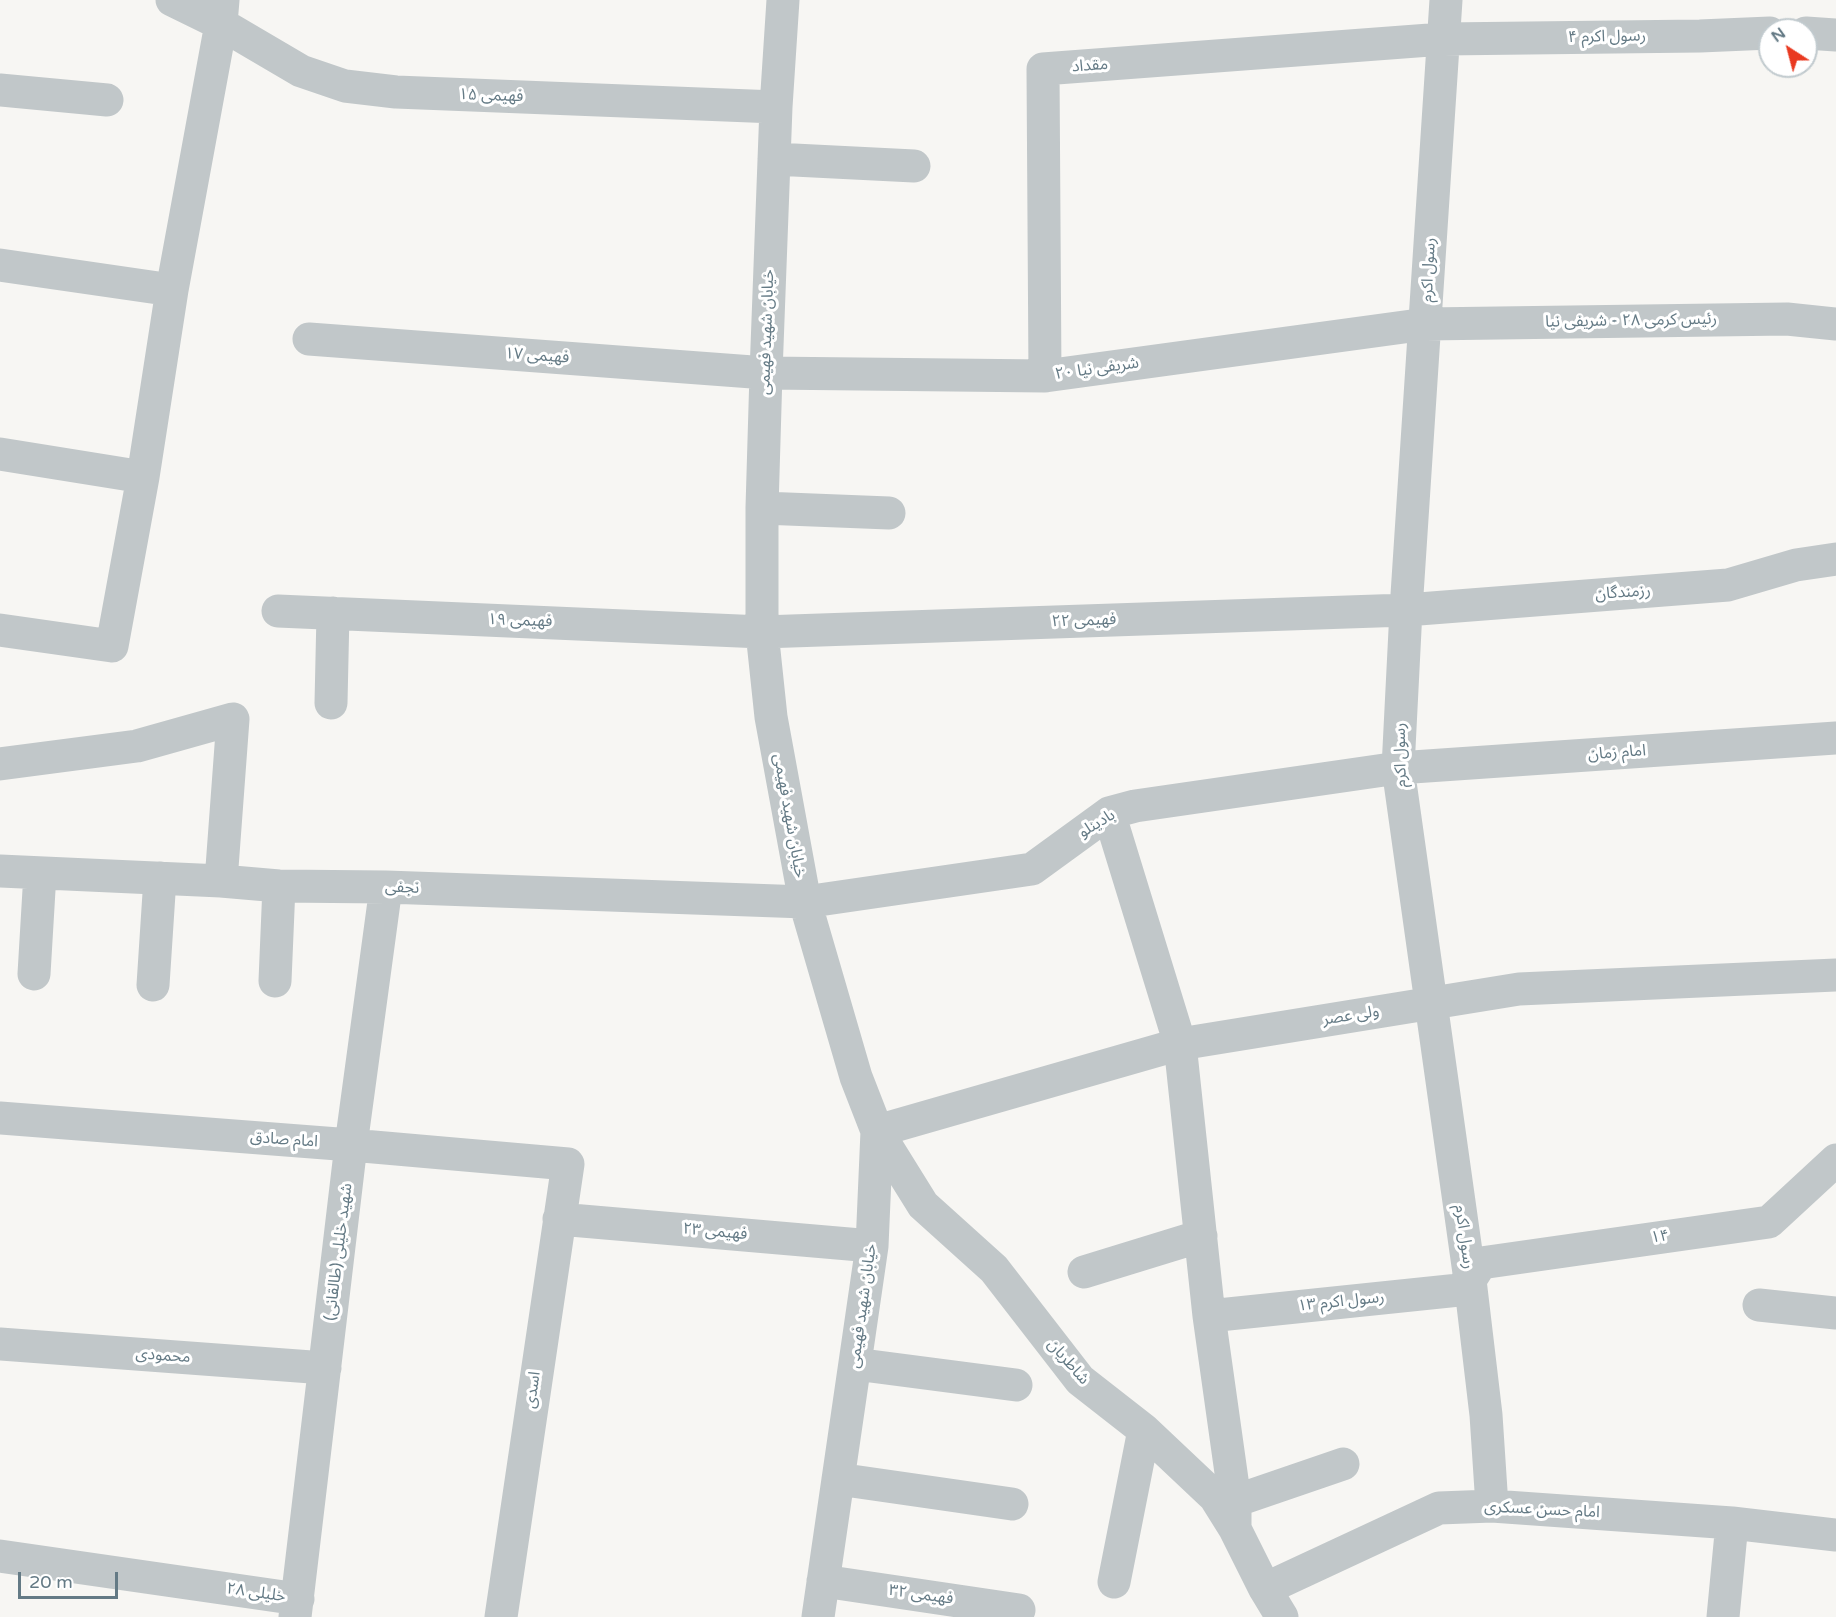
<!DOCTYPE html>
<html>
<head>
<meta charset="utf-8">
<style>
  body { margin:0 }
  #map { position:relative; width:1836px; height:1617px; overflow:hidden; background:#f7f6f3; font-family:"Varela Round",sans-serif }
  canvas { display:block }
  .north { position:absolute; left:1758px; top:18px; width:60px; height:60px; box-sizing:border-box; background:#fff; border:2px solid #c1cace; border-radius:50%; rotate:324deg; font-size:16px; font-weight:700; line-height:24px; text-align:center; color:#647a85 }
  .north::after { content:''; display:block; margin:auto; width:21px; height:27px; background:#e93920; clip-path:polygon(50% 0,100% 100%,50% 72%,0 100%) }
  .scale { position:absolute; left:18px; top:1572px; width:100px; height:27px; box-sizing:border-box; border:3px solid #647a85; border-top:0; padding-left:8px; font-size:18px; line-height:21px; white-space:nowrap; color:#647a85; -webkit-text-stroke:4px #fff; paint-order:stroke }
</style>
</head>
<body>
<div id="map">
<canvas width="1836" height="1617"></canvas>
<div class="north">N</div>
<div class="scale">20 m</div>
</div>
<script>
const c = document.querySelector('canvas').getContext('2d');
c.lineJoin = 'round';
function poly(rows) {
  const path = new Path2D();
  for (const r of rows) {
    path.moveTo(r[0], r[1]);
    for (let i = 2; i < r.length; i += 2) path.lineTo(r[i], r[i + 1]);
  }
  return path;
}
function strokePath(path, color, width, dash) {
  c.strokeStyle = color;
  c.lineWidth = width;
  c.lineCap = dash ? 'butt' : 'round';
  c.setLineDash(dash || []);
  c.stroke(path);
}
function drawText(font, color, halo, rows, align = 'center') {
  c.font = font + ' "Varela Round","Noto Sans Arabic",sans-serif';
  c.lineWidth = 6;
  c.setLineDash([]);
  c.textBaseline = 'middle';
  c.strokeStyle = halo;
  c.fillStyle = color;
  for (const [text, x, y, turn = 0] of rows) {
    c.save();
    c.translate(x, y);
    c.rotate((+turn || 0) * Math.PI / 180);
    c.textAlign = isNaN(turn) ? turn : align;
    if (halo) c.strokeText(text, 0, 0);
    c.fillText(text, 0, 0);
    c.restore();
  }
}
strokePath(poly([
  [172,0,221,24,301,71,345,86,396,92,776,107],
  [783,0,776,107,766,373,762,508,762,632,771,717,805,902,856,1077,877,1131,872,1246,818,1617],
  [1446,0,1406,610,1398,768,1470,1280,1486,1415,1492,1506],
  [1806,33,1836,35],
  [0,90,107,100],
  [774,159,914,166],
  [0,265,172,290],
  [309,339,766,373,1045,376,1426,324,1787,319,1836,324],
  [1045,376,1043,69,1443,39,1700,36,1770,33],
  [0,454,143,477],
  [762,508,889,513],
  [278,611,762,632,1406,610,1728,585,1796,565,1836,559],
  [0,630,112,646,143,477,172,290,221,24,223,0],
  [331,703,333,613],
  [0,764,137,746,233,719,221,881],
  [1109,813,1180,1044,1209,1316,1235,1501,1235,1527],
  [0,871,221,881,279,886,386,887,805,902,1032,869,1109,813,1135,806,1398,768,1836,738],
  [34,974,40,873],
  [275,981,279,886],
  [153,985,160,878],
  [0,1118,351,1145,568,1164,501,1617],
  [559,1219,872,1246],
  [1084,1272,1201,1236],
  [1759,1305,1836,1313],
  [1209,1316,1459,1290,1470,1280,1481,1263,1769,1222,1836,1160],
  [0,1344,325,1368],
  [855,1364,1016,1385],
  [838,1479,1012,1504],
  [1235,1501,1343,1464],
  [0,1556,298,1599],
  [823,1581,1019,1610],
  [1114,1582,1144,1430],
  [1265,1589,1439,1508,1492,1506,1732,1523,1836,1535],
  [295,1617,351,1145,386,887],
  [1282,1617,1265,1589,1235,1529,1215,1497,1144,1430,1080,1380,994,1269,923,1205,877,1131,1180,1044,1519,989,1836,975],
  [1723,1617,1732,1523]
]), '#c1c7c9', 33);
drawText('16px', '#647a85', '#fff', [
  ["رسول اکرم ۴",1607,37,-1],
  ["مقداد",1090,66,-4],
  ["فهیمی ۱۵",491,96,2],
  ["رسول اکرم",1429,270,-87],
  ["رئیس کرمی ۲۸ - شریفی نیا",1631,321,-1],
  ["خیابان شهید فهیمی",767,332,-88],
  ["فهیمی ۱۷",537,356,4],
  ["۲۰ شریفی نیا",1097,369,-8],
  ["رزمندگان",1623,593,-4],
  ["فهیمی ۱۹",520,621,2],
  ["فهیمی ۲۲",1084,621,-2],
  ["امام زمان",1617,753,-4],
  ["رسول اکرم",1401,755,-91],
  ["خیابان شهید فهیمی",789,816,80],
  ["بادینلو",1097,824,-31],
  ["نجفی",402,888,2],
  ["ولی عصر",1351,1016,-9],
  ["امام صادق",284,1140,4],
  ["فهیمی ۲۳",715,1232,5],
  ["رسول اکرم",1464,1237,82],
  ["۱۴",1660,1237,-8],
  ["شهید خلیلی (طالقانی)",339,1252,-83],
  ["رسول اکرم ۱۳",1341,1302,-6],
  ["خیابان شهید فهیمی",863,1306,-82],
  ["محمودی",163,1356,4],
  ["شاطریان",1068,1362,49],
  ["اسدی",533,1390,-82],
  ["امام حسن عسکری",1542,1510,3],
  ["خلیلی ۲۸",256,1593,8],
  ["فهیمی ۳۲",921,1595,8]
]);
</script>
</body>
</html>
